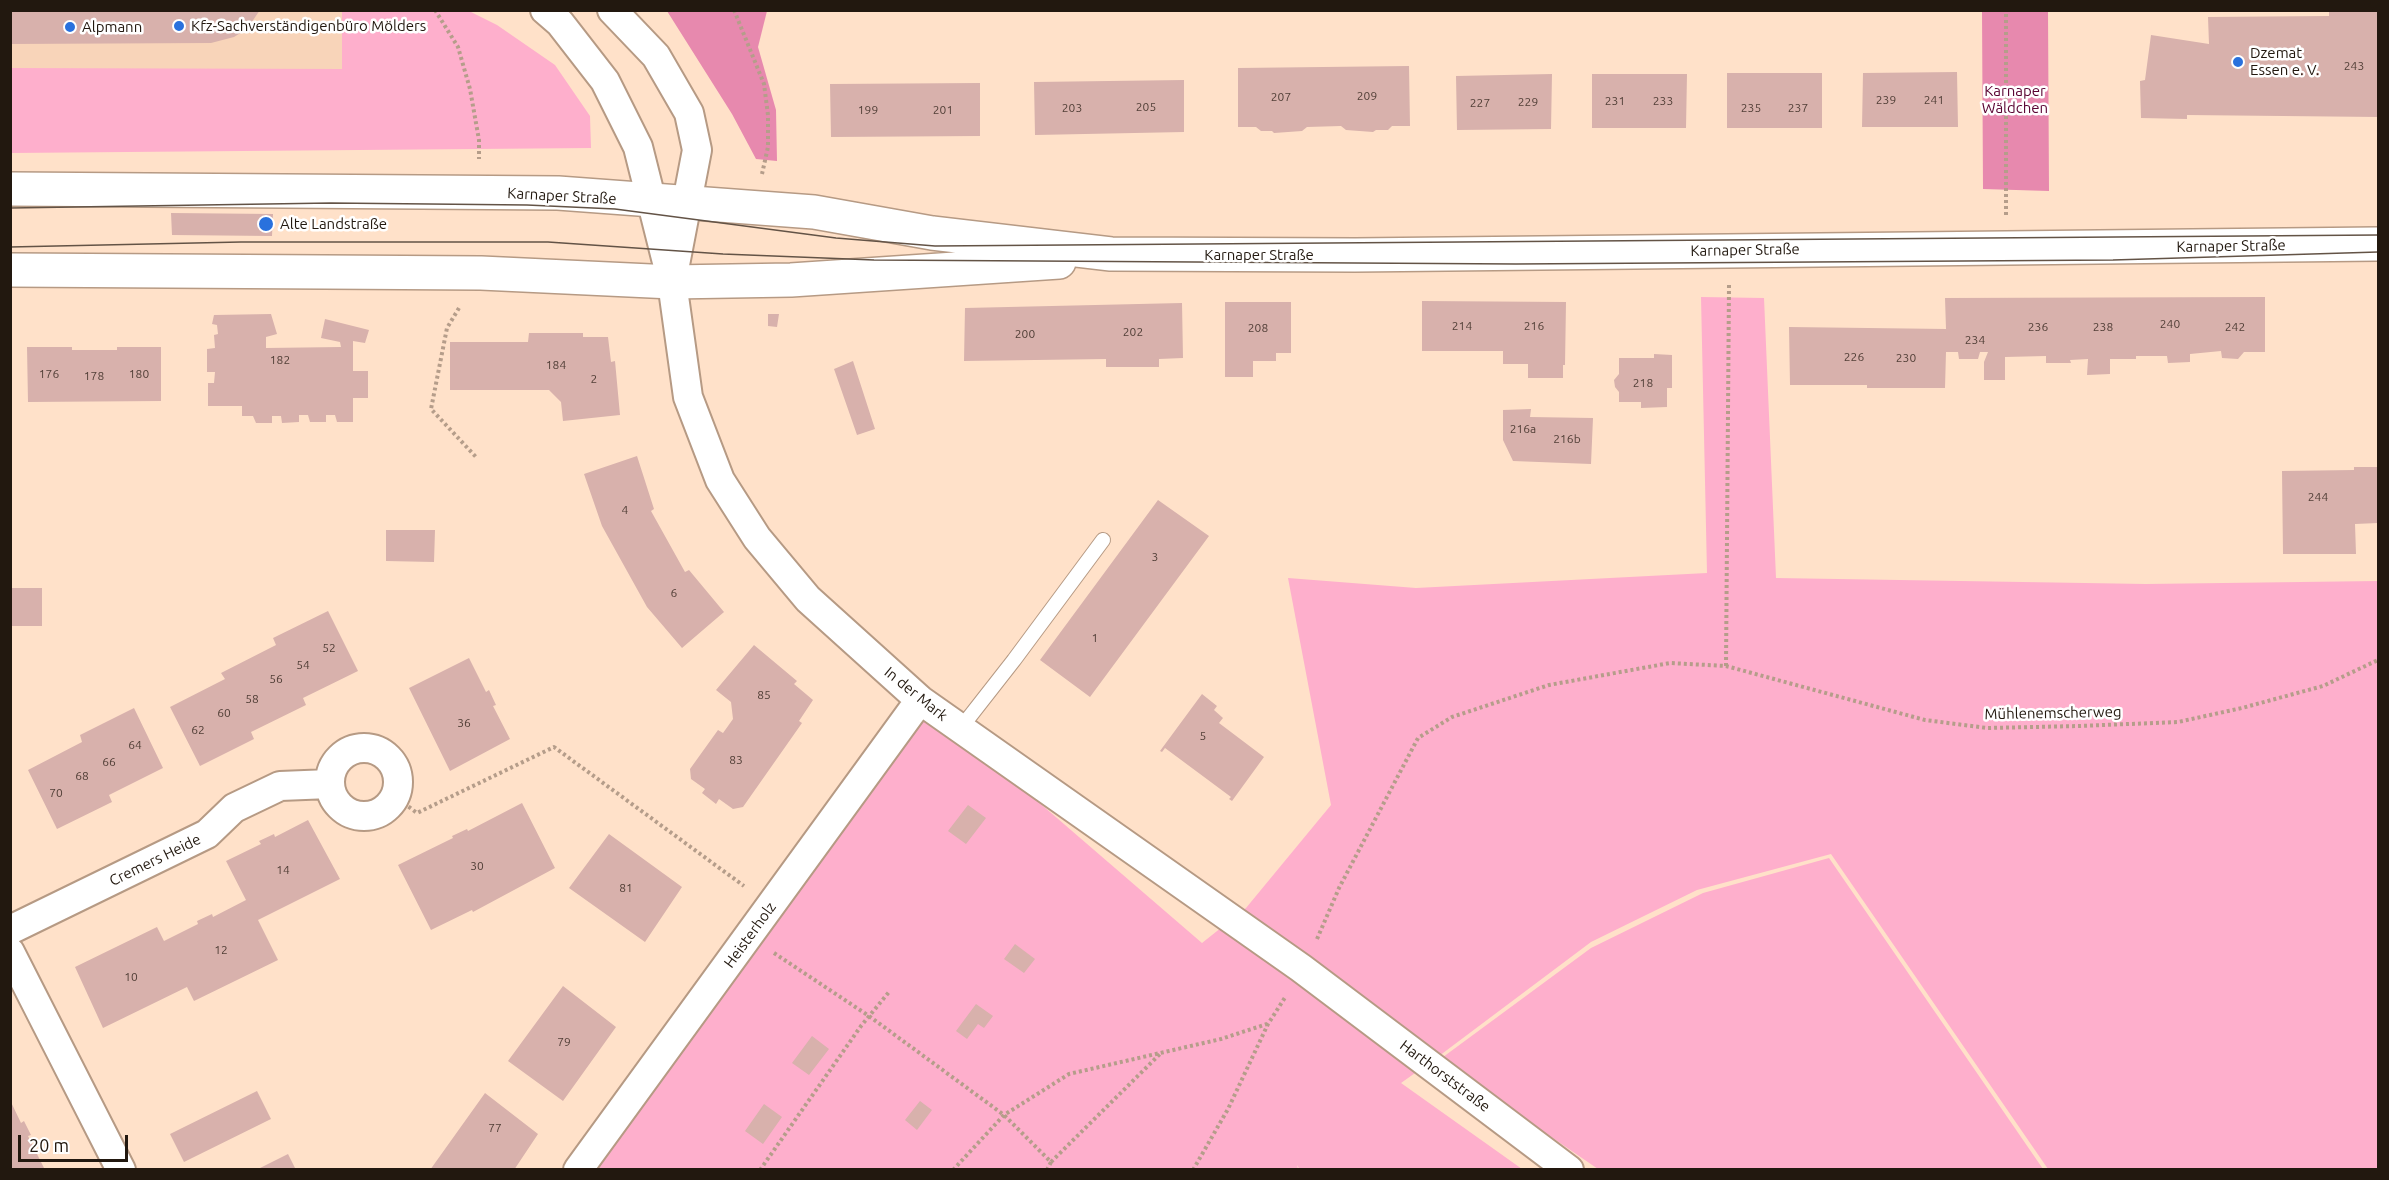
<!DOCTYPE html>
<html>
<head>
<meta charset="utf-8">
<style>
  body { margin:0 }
  #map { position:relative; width:2389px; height:1180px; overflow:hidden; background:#ffe1c9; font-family:Ubuntu,sans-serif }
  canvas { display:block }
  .frame { position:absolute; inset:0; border:12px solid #22180f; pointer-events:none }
  .scale { position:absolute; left:18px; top:1135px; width:110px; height:27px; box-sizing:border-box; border:3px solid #22180f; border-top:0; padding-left:8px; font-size:18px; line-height:21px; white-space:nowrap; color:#22180f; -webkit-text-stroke:4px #fff; paint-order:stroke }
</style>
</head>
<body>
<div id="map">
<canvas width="2389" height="1180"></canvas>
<div class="frame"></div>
<div class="scale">20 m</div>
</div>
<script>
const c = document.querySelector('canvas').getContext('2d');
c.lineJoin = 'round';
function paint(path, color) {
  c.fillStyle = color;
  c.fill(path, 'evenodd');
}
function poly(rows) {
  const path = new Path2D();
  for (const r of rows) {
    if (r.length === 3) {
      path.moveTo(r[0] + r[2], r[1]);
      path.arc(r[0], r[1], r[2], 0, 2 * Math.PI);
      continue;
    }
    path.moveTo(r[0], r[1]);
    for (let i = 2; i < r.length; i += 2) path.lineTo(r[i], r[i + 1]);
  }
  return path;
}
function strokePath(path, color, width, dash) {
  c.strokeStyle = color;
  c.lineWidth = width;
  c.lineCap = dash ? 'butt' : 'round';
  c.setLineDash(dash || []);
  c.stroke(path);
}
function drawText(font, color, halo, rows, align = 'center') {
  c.font = font + ' Ubuntu,sans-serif';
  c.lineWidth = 5;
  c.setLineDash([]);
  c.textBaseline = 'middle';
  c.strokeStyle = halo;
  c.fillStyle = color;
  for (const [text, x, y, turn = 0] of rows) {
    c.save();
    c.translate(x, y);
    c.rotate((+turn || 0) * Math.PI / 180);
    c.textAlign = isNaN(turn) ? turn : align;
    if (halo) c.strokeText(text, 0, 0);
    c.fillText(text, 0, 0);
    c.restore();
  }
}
paint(poly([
  [10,11,374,11,372,102,11,108]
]), '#f8d4b9');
paint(poly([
  [342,11,469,11,497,25,555,65,590,116,591,148,11,153,11,68,342,69],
  [1701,297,1764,298,1776,578,2146,584,2378,581,2378,1169,2048,1169,1831,854,1697,890,1591,942,1439,1056,1401,1083,1522,1169,1300,1170,1297,1165,1298,1169,578,1170,920,700,1202,943,1246,908,1331,805,1288,578,1416,588,1707,573],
  [1829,858,2043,1169,1598,1169,1439,1060,1591,948,1703,893]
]), '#feafcc');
paint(poly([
  [667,11,767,11,758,47,776,110,777,161,756,159,732,114],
  [1982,11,2048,11,2049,191,1983,189]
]), '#e789ae');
paint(poly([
  [10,10,260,10,247,29,234,37,211,43,10,44],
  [2329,10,2378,10,2378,117,2187,115,2187,119,2141,118,2140,81,2145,80,2151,35,2209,44,2208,17,2329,16],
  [1409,66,1410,126,1392,126,1388,130,1376,130,1373,132,1346,130,1341,126,1307,127,1302,131,1274,133,1272,131,1261,131,1256,127,1238,127,1238,68],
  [1957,72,1958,127,1862,127,1863,73],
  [1727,73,1822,73,1822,128,1727,128],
  [1552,74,1551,129,1457,130,1456,76],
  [1592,74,1687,74,1686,128,1592,128],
  [1184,80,1184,132,1035,135,1034,82],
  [980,83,980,136,831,137,830,84],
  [171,213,273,214,272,236,172,235],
  [2265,297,2265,352,2244,352,2238,359,2222,358,2221,351,2190,354,2190,362,2168,363,2167,356,2136,356,2136,359,2110,359,2110,374,2087,375,2088,359,2070,360,2071,363,2046,363,2046,356,2005,357,2005,380,1984,380,1984,362,1988,352,1980,352,1978,359,1959,359,1958,352,1946,352,1945,388,1867,388,1867,385,1790,385,1789,327,1946,329,1945,298],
  [1422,301,1566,302,1565,365,1563,365,1563,378,1528,378,1528,364,1503,364,1503,351,1422,351],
  [1225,302,1291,302,1291,353,1276,353,1276,361,1253,361,1253,377,1225,377],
  [1182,303,1183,358,1159,359,1159,367,1106,367,1106,359,964,361,965,308],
  [271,314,277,334,266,337,266,348,341,347,340,342,321,338,325,319,369,330,365,343,353,341,353,371,368,371,368,398,353,398,353,422,337,422,335,415,326,415,326,422,310,422,308,415,299,415,299,422,282,423,281,416,272,416,272,423,256,423,253,416,242,416,242,406,208,406,208,383,214,383,215,372,207,372,207,349,215,348,214,335,218,334,217,325,212,324,214,315],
  [768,314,779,314,777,327,768,326],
  [529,333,583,333,583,337,608,337,611,362,615,361,620,415,563,421,561,402,549,390,450,390,450,342,528,342],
  [27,347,72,347,72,350,117,350,117,347,161,347,161,401,28,402],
  [1654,354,1672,355,1672,388,1667,388,1667,407,1641,408,1641,402,1619,402,1619,392,1615,387,1614,380,1619,374,1619,358,1654,358],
  [853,361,875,429,857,435,834,369],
  [1531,409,1530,417,1593,418,1591,464,1513,461,1503,440,1503,410],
  [637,456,654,509,651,511,685,572,689,570,724,612,682,648,647,607,602,526,584,474],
  [2354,467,2378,467,2378,523,2355,524,2356,554,2283,554,2282,471,2354,470],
  [1158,500,1209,536,1090,697,1040,660],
  [386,530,435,530,434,562,386,561],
  [10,588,42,588,42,626,10,626],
  [328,611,358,671,303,698,306,705,251,732,254,739,200,766,170,707,225,679,221,673,276,645,273,638],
  [754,645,797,681,794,684,813,700,799,721,802,723,743,807,733,809,719,799,716,804,702,793,705,789,691,779,690,769,718,730,723,733,733,719,731,702,716,690],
  [469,658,486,692,489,690,496,705,493,706,510,739,450,771,409,688],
  [1202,694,1217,706,1214,710,1223,718,1219,723,1264,757,1232,801,1229,799,1231,797,1165,748,1162,752,1160,751],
  [134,708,163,768,109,795,112,802,57,829,28,770,82,742,80,735],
  [522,803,555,868,473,912,472,910,431,930,398,865,453,838,452,836,467,829,468,831],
  [968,805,986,818,966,844,948,831],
  [308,820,340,879,258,920,278,960,194,1001,187,987,103,1028,75,967,157,927,164,941,198,924,197,921,212,914,213,917,246,900,226,861,261,844,259,841,274,834,275,837],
  [609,834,682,887,645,942,569,888],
  [1015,944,1035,959,1024,973,1004,959],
  [563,986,616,1027,563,1101,508,1061],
  [976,1004,993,1016,984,1028,978,1024,967,1039,956,1031],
  [812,1036,829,1049,809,1075,792,1063],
  [257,1091,271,1119,184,1162,170,1134],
  [485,1093,538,1134,514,1170,430,1170],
  [10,1100,21,1123,24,1121,31,1135,28,1136,45,1170,10,1170],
  [920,1101,932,1110,917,1130,905,1120],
  [764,1104,782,1117,763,1144,745,1131],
  [288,1154,296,1170,256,1170]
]), '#d8b1ac');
const lane = poly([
  [960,729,1014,660,1103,540]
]);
const street = poly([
  [545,10,560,23,605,81,638,147,672,282,688,397,720,480,757,538,808,599,920,700,1301,968,1569,1170],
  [612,10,656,56,689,113,697,150,673,275],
  [364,782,34],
  [10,930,207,834,234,808,280,786,330,784],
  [10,952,121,1170],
  [578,1170,920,700]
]);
const secondary = poly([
  [10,189,558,193,814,212,932,233,1111,254,1355,255,2378,244],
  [10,270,481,273,672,282,791,280,1059,262]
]);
strokePath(lane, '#b69a84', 16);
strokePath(street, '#b69a84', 32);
strokePath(secondary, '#b69a84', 36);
strokePath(poly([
  [435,10,458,47,470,89,479,140,479,159],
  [734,10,764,84,768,115,768,147,762,174],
  [2006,215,2006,10],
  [459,308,447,328,431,409,476,457],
  [1726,666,1729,285],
  [394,796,417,813,554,747,744,886],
  [1317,939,1339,888,1418,738,1452,717,1549,685,1670,663,1726,666,1925,720,1987,728,2080,726,2178,722,2242,708,2323,686,2378,660],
  [774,953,869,1016,1004,1115,1051,1162,1047,1170],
  [1051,1162,1161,1053],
  [760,1170,861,1026,889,992],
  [953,1170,1004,1115,1069,1074,1221,1039,1267,1024],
  [1193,1170,1228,1109,1268,1024,1286,996]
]), '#b59d8a', 4, [3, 3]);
strokePath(lane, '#fff', 14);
strokePath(street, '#fff', 28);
strokePath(secondary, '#fff', 33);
strokePath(poly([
  [10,208,331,203,527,205,615,209,836,238,935,246,2378,235],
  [10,247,241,242,548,242,723,254,874,260,1516,264,2113,260,2378,252]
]), '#635346', 1.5);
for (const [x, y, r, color] of [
  [179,26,6,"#2971dd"],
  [70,27,6,"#2971dd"],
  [2238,62,6,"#2971dd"],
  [266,224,8,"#2971dd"]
]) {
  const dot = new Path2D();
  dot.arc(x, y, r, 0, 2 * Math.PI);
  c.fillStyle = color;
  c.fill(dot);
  strokePath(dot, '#fff', 2);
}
drawText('12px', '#503e36', null, [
  ["243",2354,66],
  ["209",1367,96],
  ["207",1281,97],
  ["239",1886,100],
  ["241",1934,100],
  ["231",1615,101],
  ["233",1663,101],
  ["229",1528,102],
  ["227",1480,103],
  ["205",1146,107],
  ["203",1072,108],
  ["235",1751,108],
  ["237",1798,108],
  ["199",868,110],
  ["201",943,110],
  ["240",2170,324],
  ["214",1462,326],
  ["216",1534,326],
  ["236",2038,327],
  ["238",2103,327],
  ["242",2235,327],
  ["208",1258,328],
  ["202",1133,332],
  ["200",1025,334],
  ["234",1975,340],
  ["226",1854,357],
  ["230",1906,358],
  ["182",280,360],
  ["184",556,365],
  ["176",49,374],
  ["180",139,374],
  ["178",94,376],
  ["2",594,379],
  ["218",1643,383],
  ["216a",1523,429],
  ["216b",1567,439],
  ["244",2318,497],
  ["4",625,510],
  ["3",1155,557],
  ["6",674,593],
  ["1",1095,638],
  ["52",329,648],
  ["54",303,665],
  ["56",276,679],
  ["85",764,695],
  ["58",252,699],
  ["60",224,713],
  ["36",464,723],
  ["62",198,730],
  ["5",1203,736],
  ["64",135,745],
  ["83",736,760],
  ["66",109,762],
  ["68",82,776],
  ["70",56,793],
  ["30",477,866],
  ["14",283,870],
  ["81",626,888],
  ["12",221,950],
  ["10",131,977],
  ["79",564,1042],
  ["77",495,1128]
]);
drawText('15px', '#22180f', '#fff', [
  ["Kfz-Sachverständigenbüro Mölders",191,26],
  ["Alpmann",82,27],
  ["Dzemat",2250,53],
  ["Essen e. V.",2250,70],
  ["Alte Landstraße",280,224]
], 'left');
drawText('15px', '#590332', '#fff', [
  ["Karnaper",2015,91],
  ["Wäldchen",2015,108]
]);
drawText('15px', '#22180f', '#fff', [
  ["Karnaper Straße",562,196,3],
  ["Karnaper Straße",2231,246,-1],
  ["Karnaper Straße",1745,250,-1],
  ["Karnaper Straße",1259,255],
  ["In der Mark",916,694,39],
  ["Mühlenemscherweg",2053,713,-1],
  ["Cremers Heide",155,860,-26],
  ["Heisterholz",750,935,-54],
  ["Harthorststraße",1445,1076,37]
]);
</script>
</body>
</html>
